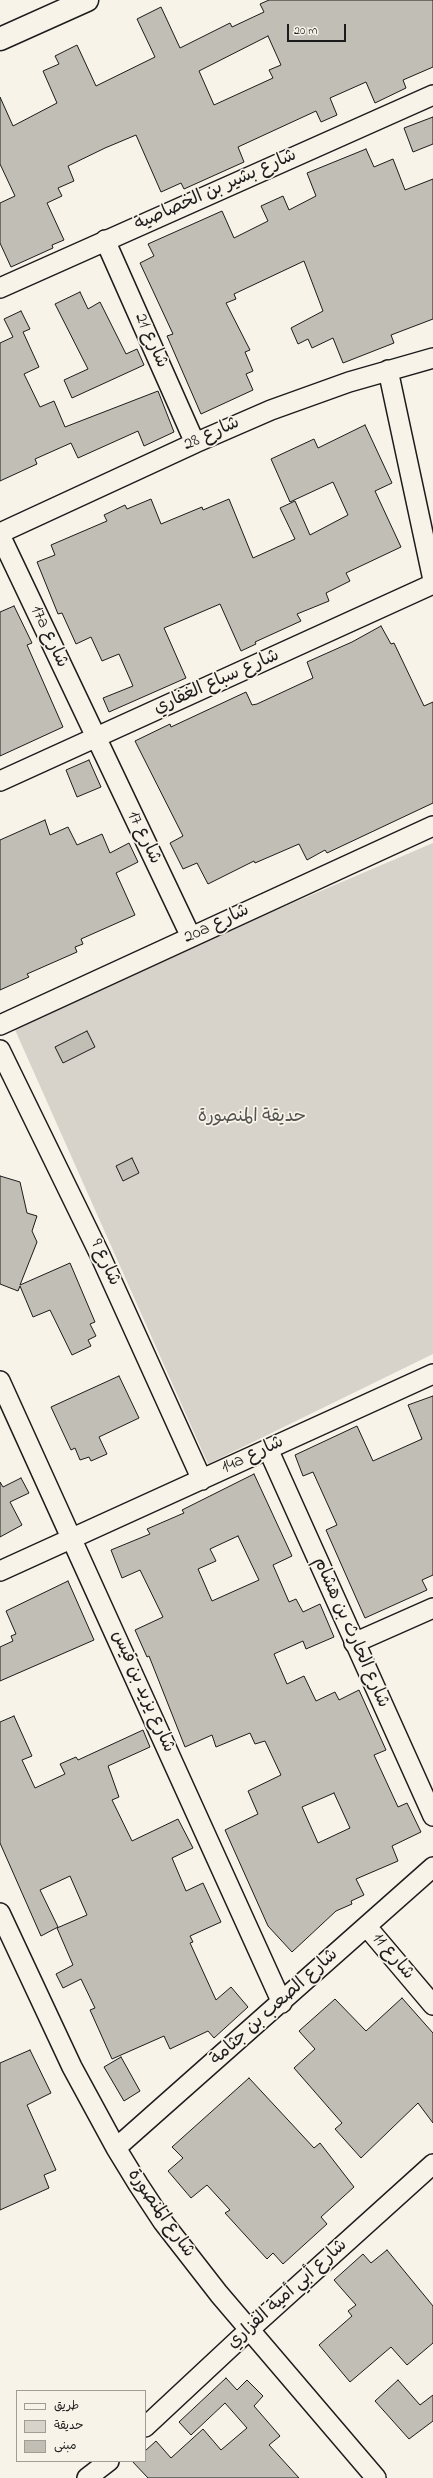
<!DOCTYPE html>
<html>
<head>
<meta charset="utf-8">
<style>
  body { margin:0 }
  #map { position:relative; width:433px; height:2478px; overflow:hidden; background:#f7f3e8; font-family:"Indie Flower","Playpen Sans Arabic",sans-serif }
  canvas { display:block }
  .legend { position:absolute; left:16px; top:2390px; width:130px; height:72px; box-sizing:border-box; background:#f7f3e8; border:1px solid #9f9d96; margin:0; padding:5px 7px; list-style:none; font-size:12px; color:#1c1c1c }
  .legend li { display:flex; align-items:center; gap:8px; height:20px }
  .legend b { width:20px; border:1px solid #9f9d96 }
  .scale { position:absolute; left:287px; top:24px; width:59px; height:18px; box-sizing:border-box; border:2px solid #1c1c1c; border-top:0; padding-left:5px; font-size:12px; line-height:14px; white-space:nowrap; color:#1c1c1c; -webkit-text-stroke:3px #f7f3e8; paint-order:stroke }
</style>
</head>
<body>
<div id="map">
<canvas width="433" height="2478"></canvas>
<ul class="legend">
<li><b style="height:5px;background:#f7f3e8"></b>طريق</li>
<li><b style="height:11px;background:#d7d3cb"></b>حديقة</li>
<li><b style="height:11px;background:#c0beb5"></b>مبنى</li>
</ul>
<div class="scale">20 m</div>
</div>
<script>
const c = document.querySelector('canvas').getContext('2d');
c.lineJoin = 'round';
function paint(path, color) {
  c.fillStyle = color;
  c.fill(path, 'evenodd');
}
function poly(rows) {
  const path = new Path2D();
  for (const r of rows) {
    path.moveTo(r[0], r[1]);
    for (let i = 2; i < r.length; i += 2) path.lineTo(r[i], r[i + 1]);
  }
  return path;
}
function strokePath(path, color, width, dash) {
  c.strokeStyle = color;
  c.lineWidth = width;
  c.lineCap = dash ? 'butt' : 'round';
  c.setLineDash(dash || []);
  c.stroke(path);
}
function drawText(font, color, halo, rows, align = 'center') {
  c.font = font + ' "Indie Flower","Playpen Sans Arabic",sans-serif';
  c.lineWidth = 3.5;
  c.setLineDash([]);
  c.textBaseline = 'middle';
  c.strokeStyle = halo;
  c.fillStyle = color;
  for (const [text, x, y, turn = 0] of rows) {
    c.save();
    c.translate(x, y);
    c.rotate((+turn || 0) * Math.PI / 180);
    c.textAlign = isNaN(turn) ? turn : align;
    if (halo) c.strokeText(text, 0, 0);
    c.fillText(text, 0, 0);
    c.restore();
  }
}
paint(poly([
  [433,843,433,1354,208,1464,12,1023]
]), '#d7d3cb');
const building = poly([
  [269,0,433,0,433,67,403,80,406,88,375,103,366,82,330,98,337,115,321,122,316,111,238,147,244,162,184,189,181,183,161,192,136,135,105,148,68,166,74,181,58,188,62,196,47,203,64,240,52,245,53,248,11,267,0,243,0,203,15,196,0,164,0,97,13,126,57,103,43,71,59,64,55,56,77,45,96,86,155,57,137,19,161,7,180,48,230,23,232,27,264,12,260,4,269,0],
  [268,36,281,65,269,70,273,78,214,105,199,71,268,36],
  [433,117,433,144,413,152,404,128,433,117],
  [366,149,374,167,393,159,405,190,433,179,433,319,391,335,394,343,343,363,333,338,312,348,308,339,298,344,291,328,323,311,304,261,234,294,236,299,226,303,250,350,245,352,253,371,246,374,253,390,201,414,167,336,173,334,140,263,154,256,148,244,222,211,234,238,268,221,261,206,283,196,289,210,316,196,307,173,366,149],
  [80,292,88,309,100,302,126,354,137,349,144,365,72,398,64,380,88,369,55,304,80,292],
  [21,311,30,329,23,332,39,367,24,374,40,407,54,401,65,427,158,391,174,432,144,446,138,431,78,458,71,443,35,459,37,464,0,481,0,343,13,337,4,319,21,311],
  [365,425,392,483,375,491,401,547,346,573,350,581,326,593,329,601,297,614,301,621,255,642,256,644,241,651,220,604,164,628,186,678,109,712,103,698,133,686,119,654,102,661,91,637,76,644,62,613,58,614,37,562,55,555,51,545,107,521,104,515,125,505,127,509,151,499,161,524,202,507,203,510,229,499,253,558,295,539,280,508,295,501,310,535,348,515,333,482,290,502,271,459,314,439,318,448,365,425],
  [14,606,32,643,27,645,63,727,0,756,0,612,14,606],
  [381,626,391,644,394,643,424,706,433,702,433,803,327,853,325,850,307,860,299,844,255,863,254,861,208,884,197,863,183,869,170,843,183,836,135,741,170,724,171,727,246,692,252,705,257,704,313,678,307,662,352,642,381,626],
  [89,760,101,787,77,797,66,770,89,760],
  [45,820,50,835,68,827,77,845,102,834,110,853,129,843,138,862,116,873,135,915,81,939,83,944,75,947,77,952,27,974,29,977,0,990,0,840,45,820],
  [87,1031,95,1047,63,1063,55,1047,87,1031],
  [132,1158,139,1173,123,1181,116,1166,132,1158],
  [0,1176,20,1182,27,1213,37,1216,32,1231,37,1242,20,1285,70,1263,95,1322,90,1324,96,1336,88,1340,91,1346,72,1355,50,1310,33,1317,20,1286,18,1291,0,1284,0,1176],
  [119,1376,139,1418,99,1437,107,1454,91,1461,89,1457,80,1460,75,1448,71,1450,51,1407,119,1376],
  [433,1396,433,1575,422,1580,427,1590,365,1618,326,1530,337,1525,313,1472,303,1476,295,1455,357,1426,373,1461,422,1439,408,1405,433,1396],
  [254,1474,292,1556,273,1565,289,1602,296,1599,303,1612,320,1604,334,1637,306,1649,303,1641,274,1654,287,1684,304,1676,316,1701,335,1692,339,1700,359,1690,386,1750,374,1755,398,1807,407,1803,421,1832,392,1846,398,1861,356,1879,364,1895,351,1901,352,1904,336,1911,292,1952,268,1926,225,1830,258,1814,248,1791,281,1775,265,1741,255,1744,250,1733,216,1747,212,1735,185,1747,149,1656,147,1657,135,1630,163,1617,140,1570,122,1578,111,1550,150,1534,147,1529,184,1513,182,1510,254,1474],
  [238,1536,259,1580,212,1601,198,1569,216,1561,210,1549,238,1536],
  [334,1793,350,1828,318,1843,302,1807,334,1793],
  [21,1478,29,1493,10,1502,22,1525,0,1537,0,1482,3,1487,21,1478],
  [68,1581,94,1640,0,1681,0,1647,13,1641,11,1636,16,1634,6,1611,68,1581],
  [14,1716,32,1756,22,1760,35,1788,65,1774,60,1764,76,1757,78,1760,143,1730,150,1747,108,1766,119,1797,112,1800,132,1841,178,1819,193,1848,172,1858,186,1891,203,1883,221,1922,190,1936,193,1942,190,1943,216,2000,231,1987,248,2007,214,2038,208,2031,170,2049,164,2036,112,2059,90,2010,95,2008,81,1979,63,1988,56,1974,73,1965,57,1928,87,1915,70,1876,40,1890,58,1927,41,1936,0,1843,0,1722,14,1716],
  [402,1998,433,2033,433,2123,418,2103,361,2158,335,2129,342,2123,294,2068,315,2049,299,2031,335,1999,366,2031,402,1998],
  [30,2050,51,2093,27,2105,56,2170,44,2175,49,2188,0,2210,0,2063,30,2050],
  [121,2057,140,2091,124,2101,104,2067,121,2057],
  [249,2078,314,2148,320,2143,354,2187,321,2217,327,2224,283,2264,273,2253,267,2259,225,2213,230,2210,207,2185,191,2198,168,2171,183,2158,172,2147,249,2078],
  [387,2250,433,2306,433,2343,407,2365,391,2347,350,2382,319,2345,352,2316,348,2311,356,2305,334,2280,363,2254,371,2263,387,2250],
  [226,2378,237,2390,247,2380,263,2396,254,2406,280,2436,269,2445,299,2478,148,2478,132,2461,145,2461,145,2451,156,2441,171,2458,203,2429,221,2450,247,2428,225,2403,191,2435,179,2422,226,2378],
  [398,2380,420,2405,433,2395,433,2421,409,2439,375,2401,398,2380]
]);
paint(building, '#c0beb5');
strokePath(building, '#1c1c1c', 1);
const street = poly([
  [105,240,195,443],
  [0,288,433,95],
  [388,370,433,580],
  [0,533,195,443,271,410,349,382,433,358],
  [0,535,191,937],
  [0,781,433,584],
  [0,1025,433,826],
  [0,1050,100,1255,202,1480],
  [0,1381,282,2003],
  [268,1449,433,1816],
  [0,1571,433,1374],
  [354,1643,433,1608],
  [0,1913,72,2067,116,2148,138,2184,163,2222,219,2294,376,2478],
  [367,1927,433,2005],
  [116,2148,433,1867],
  [145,2427,249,2330,433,2164],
  [87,2478,109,2461]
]);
const primary = poly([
  [0,39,87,0]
]);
strokePath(street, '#1c1c1c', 22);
strokePath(primary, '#1c1c1c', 25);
strokePath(street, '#f7f3e8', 19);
strokePath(primary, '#f7f3e8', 22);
drawText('18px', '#1c1c1c', '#f7f3e8', [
  ["شارع بشير بن الخصاصية",216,191,-24],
  ["شارع 21",150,341,66],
  ["شارع 28",212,435,-24],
  ["17a شارع",48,637,65],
  ["شارع سباع الغفاري",217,683,-24],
  ["شارع 17",143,838,64],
  ["20a شارع",217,925,-25],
  ["شارع 9",104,1263,65],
  ["14a شارع",253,1456,-25],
  ["شارع الحارث بن هشام",350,1633,66],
  ["شارع يزيد بن قيس",142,1692,66],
  ["شارع 11",392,1957,50],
  ["شارع الصعب بن جثامة",275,2008,-42],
  ["شارع المنصورة",160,2214,55],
  ["شارع أبي أمية الفزاري",288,2295,-42]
]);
drawText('18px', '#545351', '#f7f3e8', [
  ["حديقة المنصورة",252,1118]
]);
</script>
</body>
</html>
